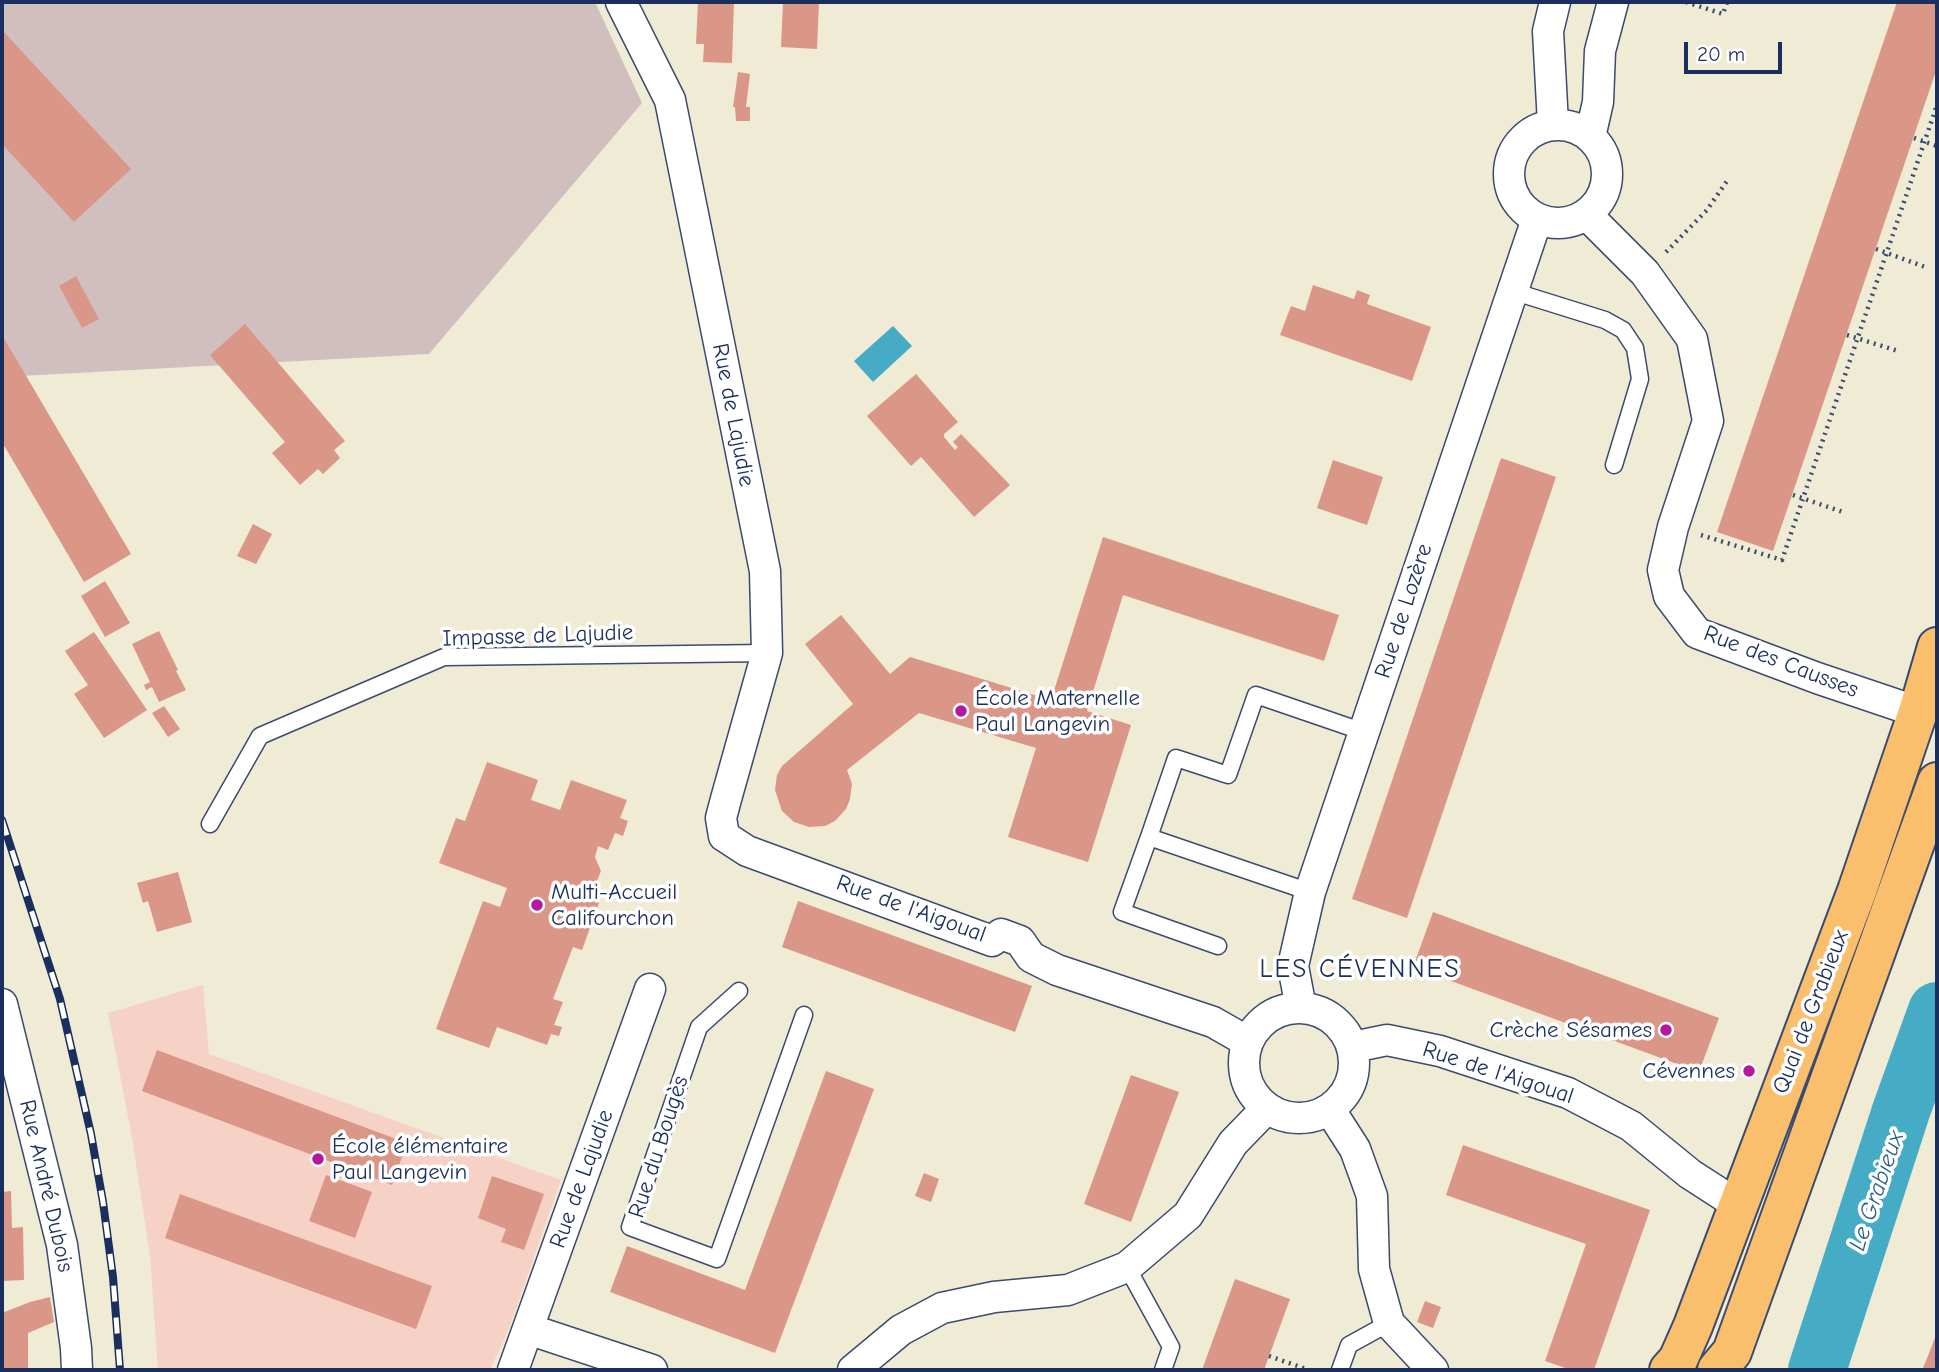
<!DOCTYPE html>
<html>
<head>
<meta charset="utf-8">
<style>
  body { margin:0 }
  #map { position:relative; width:1939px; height:1372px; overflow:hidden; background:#efebd4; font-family:"Comic Neue",sans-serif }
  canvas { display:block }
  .frame { position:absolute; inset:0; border:4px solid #1b2f5e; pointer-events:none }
  .scale { position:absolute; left:1684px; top:42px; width:98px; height:32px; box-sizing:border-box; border:4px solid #1b2f5e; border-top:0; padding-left:9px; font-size:21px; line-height:24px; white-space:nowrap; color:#1b2f5e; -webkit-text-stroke:5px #fff; paint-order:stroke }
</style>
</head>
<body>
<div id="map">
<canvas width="1939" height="1372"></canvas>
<div class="frame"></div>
<div class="scale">20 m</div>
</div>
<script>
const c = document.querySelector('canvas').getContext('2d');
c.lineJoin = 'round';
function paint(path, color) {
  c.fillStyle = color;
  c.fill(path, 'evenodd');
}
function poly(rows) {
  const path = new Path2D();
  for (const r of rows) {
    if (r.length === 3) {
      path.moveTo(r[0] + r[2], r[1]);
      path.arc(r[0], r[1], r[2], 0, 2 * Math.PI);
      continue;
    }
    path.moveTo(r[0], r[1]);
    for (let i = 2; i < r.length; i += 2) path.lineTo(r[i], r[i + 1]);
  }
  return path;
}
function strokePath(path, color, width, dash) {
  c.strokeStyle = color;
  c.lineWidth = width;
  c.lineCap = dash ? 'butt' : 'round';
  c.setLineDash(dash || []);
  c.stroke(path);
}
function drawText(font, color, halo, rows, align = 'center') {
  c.font = font + ' "Comic Neue",sans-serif';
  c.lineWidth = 7;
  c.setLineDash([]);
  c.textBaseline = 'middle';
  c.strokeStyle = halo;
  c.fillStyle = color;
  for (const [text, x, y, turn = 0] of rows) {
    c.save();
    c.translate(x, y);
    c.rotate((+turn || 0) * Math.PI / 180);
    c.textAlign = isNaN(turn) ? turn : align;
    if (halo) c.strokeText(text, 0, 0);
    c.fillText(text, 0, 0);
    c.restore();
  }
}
paint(poly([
  [203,985,209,1054,561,1180,508,1331,490,1370,158,1370,150,1256,132,1137,108,1013]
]), '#f6d1c5');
paint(poly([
  [2,2,595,2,642,103,429,354,2,377]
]), '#d1bfbf');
paint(poly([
  [893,326,912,346,873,382,854,361]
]), '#46abc5');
strokePath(poly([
  [1817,1370,1901,1111,1937,1011]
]), '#46abc5', 58);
paint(poly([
  [698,2,734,2,732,63,703,62,704,44,696,44],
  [783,2,819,2,817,49,781,47],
  [1897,2,1937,2,1937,68,1773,551,1717,532],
  [2,30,131,169,74,222,2,144],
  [738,72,750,74,746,107,750,107,750,121,736,121,735,107,733,107],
  [76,276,99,319,82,328,59,286],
  [1313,285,1354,299,1357,290,1370,295,1367,304,1431,327,1412,381,1280,335,1291,306,1305,311],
  [245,324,345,441,334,450,340,458,323,474,318,469,300,485,272,453,285,442,210,355],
  [2,335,131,554,84,582,2,442],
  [916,374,958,422,944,434,944,437,955,450,958,447,953,442,961,434,1010,485,974,517,921,457,911,466,867,416],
  [1501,458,1556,477,1407,918,1352,899],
  [1333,460,1383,477,1367,525,1317,508],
  [253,524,272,534,256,564,237,556],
  [1103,537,1339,615,1324,661,1123,595,1087,711,1131,725,1088,862,1008,837,1036,748,919,713,847,770,852,784,850,799,846,809,835,821,825,826,809,827,794,822,782,811,775,790,777,775,782,766,853,704,805,644,841,615,890,674,910,657,1051,700],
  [105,581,130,623,105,637,81,596],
  [159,631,178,670,176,671,186,690,159,702,152,687,146,690,144,685,150,682,132,644],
  [94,632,147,710,104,738,74,694,88,685,65,651],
  [164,706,180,729,168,737,152,713],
  [487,762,538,780,531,800,560,810,571,780,627,800,620,818,628,821,623,836,615,833,608,850,598,846,595,857,601,871,592,893,599,903,582,950,573,947,553,999,563,1002,554,1025,562,1027,559,1036,551,1034,547,1045,497,1027,489,1048,436,1029,483,901,500,907,507,888,439,863,456,818,465,821],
  [178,872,192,922,157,932,148,901,143,903,137,883],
  [798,901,1032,986,1015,1032,782,947],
  [1433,912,1719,1018,1699,1072,1413,967],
  [157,1050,407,1143,392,1185,142,1091],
  [826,1071,874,1089,775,1353,610,1292,627,1246,745,1290],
  [1131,1075,1179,1092,1131,1222,1084,1204],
  [1463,1145,1650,1210,1594,1370,1571,1370,1545,1361,1586,1244,1446,1195],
  [924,1173,939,1179,931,1202,915,1196],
  [326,1175,372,1192,355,1238,309,1221],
  [492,1176,544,1194,524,1250,501,1242,506,1229,478,1218],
  [11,1191,12,1228,23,1227,24,1280,2,1281,2,1192],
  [180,1194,432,1286,416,1329,165,1238],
  [1235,1279,1290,1299,1264,1370,1202,1370],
  [50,1297,54,1322,28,1333,28,1370,2,1370,2,1313,30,1302],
  [1425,1301,1441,1307,1433,1328,1417,1322],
  [1937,1332,1937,1370,1922,1370,1928,1356]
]), '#da9788');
const lane = poly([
  [1512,291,1605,320,1623,330,1635,348,1640,379,1614,465],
  [210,824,260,736,444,657,767,653],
  [1149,837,1122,912,1218,946],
  [1310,892,1149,837,1176,758,1228,775,1256,695,1364,732],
  [739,991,699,1027,630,1227,717,1259,804,1015],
  [1127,1267,1171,1347,1163,1370],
  [1340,1370,1349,1345,1389,1323]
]);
const street = poly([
  [621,2,670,100,765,571,767,653,726,799,721,818,724,836,747,851,992,941,1001,934,1020,941,1031,957,1057,970,1213,1022,1248,1042],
  [1553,124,1548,31,1555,2],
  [1558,174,49],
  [1590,137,1598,102,1600,51,1613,2],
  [1586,214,1645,273,1692,339,1708,421,1673,527,1663,570,1669,596,1697,633,1817,678,1918,712],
  [2,1004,62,1245,76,1348,77,1370],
  [1301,1008,1293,966,1310,892,1537,219],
  [1299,1063,55],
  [1353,1047,1387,1040,1440,1051,1568,1093,1631,1126,1690,1174,1738,1205],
  [1330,1110,1355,1149,1372,1196,1374,1269,1389,1323,1433,1370],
  [528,1329,652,1370],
  [513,1370,650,989],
  [853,1370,901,1330,942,1308,994,1297,1068,1290,1127,1267,1188,1215,1233,1143,1267,1108]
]);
const primary = poly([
  [1669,1370,1678,1360,1693,1326,1857,891,1918,712,1937,647],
  [1717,1370,1732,1352,1937,782]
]);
strokePath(lane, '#3b4b70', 19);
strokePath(street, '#3b4b70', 33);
strokePath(primary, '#3b4b70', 42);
strokePath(poly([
  [1686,2,1723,14,1727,2],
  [1914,138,1937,146],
  [1876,249,1928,268],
  [1666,252,1707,210,1729,178],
  [1847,335,1898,351],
  [1793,495,1843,512],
  [1701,535,1782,560,1937,105],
  [1269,1356,1309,1370]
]), '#3b4b70', 4.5, [2, 5]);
strokePath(lane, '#fff', 16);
strokePath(street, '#fff', 30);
strokePath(primary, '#f9bf6d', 38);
const rail = poly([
  [2,820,60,999,91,1134,103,1202,113,1277,120,1370]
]);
strokePath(rail, '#1b2f5e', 8);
strokePath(rail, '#fff', 5, [16]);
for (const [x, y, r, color] of [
  [961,711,7,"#b5179e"],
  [537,905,7,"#b5179e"],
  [1666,1030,7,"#b5179e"],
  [1749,1071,7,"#b5179e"],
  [318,1159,7,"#b5179e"]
]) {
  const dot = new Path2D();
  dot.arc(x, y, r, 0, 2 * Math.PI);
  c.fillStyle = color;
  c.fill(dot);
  strokePath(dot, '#fff', 2.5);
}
drawText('23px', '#1b2f5e', '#fff', [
  ["Rue de Lajudie",733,415,79],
  ["Rue de Lozère",1404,611,-72],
  ["Impasse de Lajudie",538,636,-2],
  ["Rue des Causses",1781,662,21],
  ["Rue de l'Aigoual",911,909,20],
  ["Quai de Grabieux",1811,1012,-69],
  ["Rue de l'Aigoual",1498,1073,18],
  ["Rue du Bougès",659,1147,-72],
  ["Rue de Lajudie",582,1179,-70],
  ["Rue André Dubois",46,1186,77]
]);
drawText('23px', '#1b2f5e', '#fff', [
  ["École Maternelle",975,698],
  ["Paul Langevin",975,724],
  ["Multi-Accueil",551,892],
  ["Califourchon",551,918],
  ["Crèche Sésames",1652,1030,"right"],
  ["Cévennes",1735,1071,"right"],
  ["École élémentaire",332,1146],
  ["Paul Langevin",332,1172]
], 'left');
drawText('italic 24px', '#2c6187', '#fff', [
  ["Le Grabieux",1877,1191,-71]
]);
c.letterSpacing = '2px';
drawText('26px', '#1b2f5e', '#fff', [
  ["LES CÉVENNES",1360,970]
]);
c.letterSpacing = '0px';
</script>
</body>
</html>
